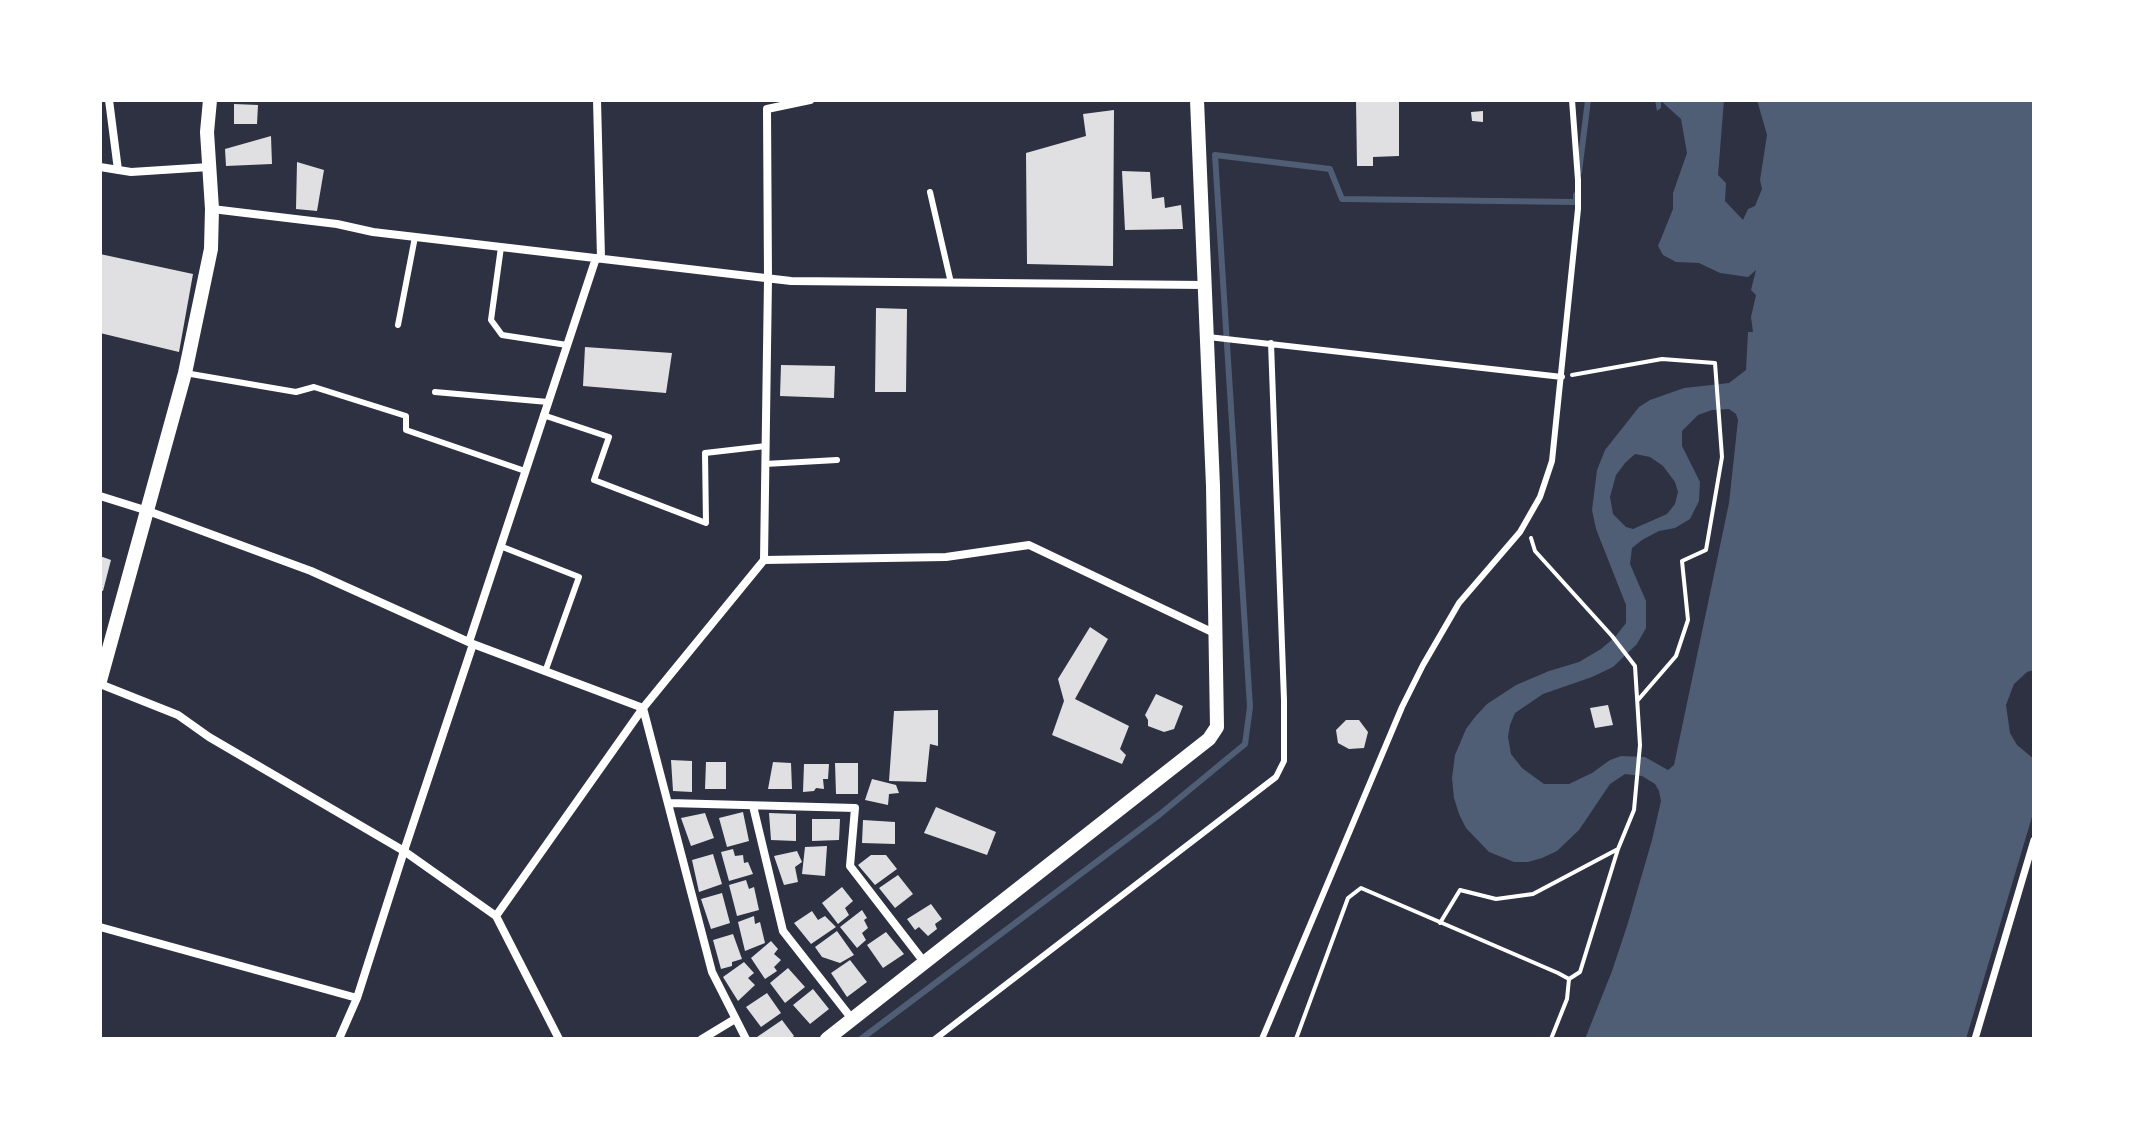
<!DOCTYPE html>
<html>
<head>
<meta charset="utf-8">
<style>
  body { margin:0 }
  #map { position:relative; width:2134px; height:1139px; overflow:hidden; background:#2d3142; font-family:"Titillium Web",sans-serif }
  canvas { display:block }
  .frame { position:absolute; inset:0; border:102px solid #fff; pointer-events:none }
</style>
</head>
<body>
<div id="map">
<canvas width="2134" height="1139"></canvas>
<div class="frame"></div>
</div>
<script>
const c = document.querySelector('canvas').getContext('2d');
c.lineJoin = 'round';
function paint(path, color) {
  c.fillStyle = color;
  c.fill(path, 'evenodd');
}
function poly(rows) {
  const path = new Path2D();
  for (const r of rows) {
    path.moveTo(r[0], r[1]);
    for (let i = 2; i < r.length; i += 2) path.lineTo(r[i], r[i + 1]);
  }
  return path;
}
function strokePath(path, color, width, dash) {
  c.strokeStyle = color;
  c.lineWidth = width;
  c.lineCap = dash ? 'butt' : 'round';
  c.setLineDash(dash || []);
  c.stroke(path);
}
paint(poly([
  [1655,100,1724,100,1718,175,1726,183,1725,201,1743,220,1748,209,1755,206,1762,189,1760,180,1767,135,1757,100,2034,100,2034,670,2027,672,2014,684,2006,705,2010,733,2017,745,2034,759,2034,810,1966,1039,1585,1039,1612,971,1627,926,1652,840,1661,801,1659,791,1655,784,1642,776,1625,774,1610,784,1579,830,1557,851,1542,858,1528,862,1514,862,1489,852,1466,828,1459,814,1454,798,1452,778,1455,755,1466,729,1475,717,1487,704,1516,685,1549,671,1579,662,1601,649,1615,637,1626,623,1626,605,1596,529,1592,510,1597,470,1605,450,1639,407,1650,400,1684,388,1729,383,1746,370,1748,332,1753,332,1751,317,1756,295,1751,290,1756,270,1748,277,1720,273,1699,263,1676,262,1663,255,1658,246,1673,209,1673,193,1687,153,1681,119,1661,101,1661,108,1657,111],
  [1729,409,1736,414,1738,420,1729,503,1674,765,1668,770,1645,757,1621,756,1610,760,1592,773,1569,784,1544,784,1522,768,1511,754,1508,737,1510,725,1515,713,1543,694,1592,677,1613,667,1637,644,1646,628,1646,601,1630,564,1632,548,1642,540,1659,531,1675,528,1690,519,1699,501,1700,482,1682,446,1682,431,1698,415,1712,410],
  [1635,454,1650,457,1663,466,1675,482,1678,492,1675,504,1667,514,1633,529,1626,527,1613,514,1610,497,1616,475,1625,463]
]), '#4f5d75');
strokePath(poly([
  [1579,172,1588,100],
  [861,1039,1159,815,1245,744,1250,707,1215,155,1330,169,1342,199,1576,202,1576,195]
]), '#4f5d75', 6);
paint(poly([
  [1356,100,1399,100,1399,156,1373,157,1373,166,1357,166],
  [234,104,258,105,257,124,234,124],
  [1114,110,1113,266,1027,264,1026,153,1086,136,1083,114],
  [1483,111,1483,122,1472,121,1471,112],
  [271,136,272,164,226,166,225,149],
  [297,162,324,170,317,211,296,209],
  [1122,171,1150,172,1152,199,1164,197,1165,208,1181,205,1183,229,1125,230],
  [100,254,193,274,179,352,100,333],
  [876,308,907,309,906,392,875,392],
  [585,347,672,353,666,393,583,386],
  [781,365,835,366,834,398,780,396],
  [100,556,111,560,103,591,100,590],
  [1090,627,1108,639,1075,699,1129,726,1120,749,1126,755,1122,764,1052,735,1064,701,1058,679],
  [1156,694,1183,706,1174,729,1164,732,1148,726,1148,720,1145,715],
  [1608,705,1613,725,1595,728,1590,708],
  [938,710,938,746,930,744,926,782,889,781,894,711],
  [1346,720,1359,720,1368,732,1364,748,1349,749,1338,743,1336,730],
  [671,760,692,761,692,792,673,791],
  [706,762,726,762,726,789,705,789],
  [773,762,791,763,792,789,768,789],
  [835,763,858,763,858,794,836,794],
  [804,764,829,764,828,779,823,779,824,789,816,788,814,791,803,792],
  [872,779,896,785,899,793,889,794,888,805,865,800],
  [936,807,996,832,987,855,924,833],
  [743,812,749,841,727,847,719,818],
  [705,813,714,838,691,846,681,818],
  [769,813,796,814,796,841,771,840],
  [812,819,840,819,839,840,812,841],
  [863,820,895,822,895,844,862,843],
  [827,846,825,876,802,874,805,847],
  [733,849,735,856,743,855,744,863,748,862,753,874,729,881,721,852],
  [797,851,802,862,795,867,798,882,784,885,774,856],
  [713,854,722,884,699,892,692,860],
  [871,855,886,855,897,869,875,885,858,865],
  [898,875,913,894,895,908,879,888],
  [746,880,749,889,754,887,759,910,737,916,729,885],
  [842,887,853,901,845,908,849,915,838,924,822,903],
  [722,893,730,923,711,929,701,899],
  [931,904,942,919,935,924,937,929,928,936,919,927,915,930,907,919],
  [862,910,867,918,864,920,868,928,862,933,866,940,857,948,840,927],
  [812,911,818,920,825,916,836,927,811,944,794,923],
  [754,916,755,924,760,922,765,943,745,951,738,922],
  [837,931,854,955,840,963,822,957,815,947],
  [886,932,904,954,883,968,867,945],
  [733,934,742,959,732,962,732,966,721,969,713,940],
  [771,941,778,949,774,954,781,960,774,967,777,971,765,979,751,958],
  [850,960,867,982,847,997,831,973],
  [744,962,754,973,748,978,755,985,738,1001,723,977],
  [788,968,805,987,785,1003,770,983],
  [813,989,829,1009,810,1024,793,1005],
  [767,993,781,1013,761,1027,746,1007],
  [782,1020,794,1036,791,1039,758,1039,757,1037]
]), '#e0e0e3');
strokePath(poly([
  [1572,375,1662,359,1715,363,1722,457,1706,550,1682,561,1688,620,1676,656,1638,700],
  [1531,538,1535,551,1612,636,1635,666,1640,745,1634,810,1618,849,1580,972,1569,979],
  [1440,923,1460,890,1496,899,1533,894,1618,849],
  [1296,1039,1348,898,1361,888,1558,973,1569,979,1567,999,1551,1039]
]), '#fff', 4);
strokePath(poly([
  [930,192,951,283],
  [501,247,491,320,502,335,567,345],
  [398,325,415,237],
  [1208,337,1562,377],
  [185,373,296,392,314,387,406,416,406,430,525,471],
  [435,392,548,402],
  [543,415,609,437,594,480,706,523,705,453,766,446],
  [765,464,837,460],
  [500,546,579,577,545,672],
  [935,1039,1276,777,1284,761,1284,700,1271,343],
  [1262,1039,1402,707,1423,665,1459,603,1520,532,1540,497,1552,461,1578,209,1578,180,1572,100]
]), '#fff', 6);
strokePath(poly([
  [1975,1039,2034,840]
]), '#fff', 7);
strokePath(poly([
  [109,100,118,170],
  [597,100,601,258],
  [100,167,131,172,209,167],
  [212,209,337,224,373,232,791,281,1204,285],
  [100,496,148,511,311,571,473,644,643,708,712,972,746,1039],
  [764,560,946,557,1029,545,1214,633],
  [469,642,596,258],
  [473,644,404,851,496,916,643,708,764,560,768,279,767,109,810,100],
  [100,684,178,715,209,737,404,851,357,998,339,1039],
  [669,803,855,808,850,866,924,962],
  [753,806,783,931,852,1019],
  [496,916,559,1039],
  [100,927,357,998],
  [702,1039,735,1019]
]), '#fff', 8);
strokePath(poly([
  [100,681,185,373,211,249,212,209,207,132,210,100],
  [827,1039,1209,739,1217,727,1213,486,1197,100]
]), '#fff', 14);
</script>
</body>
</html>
